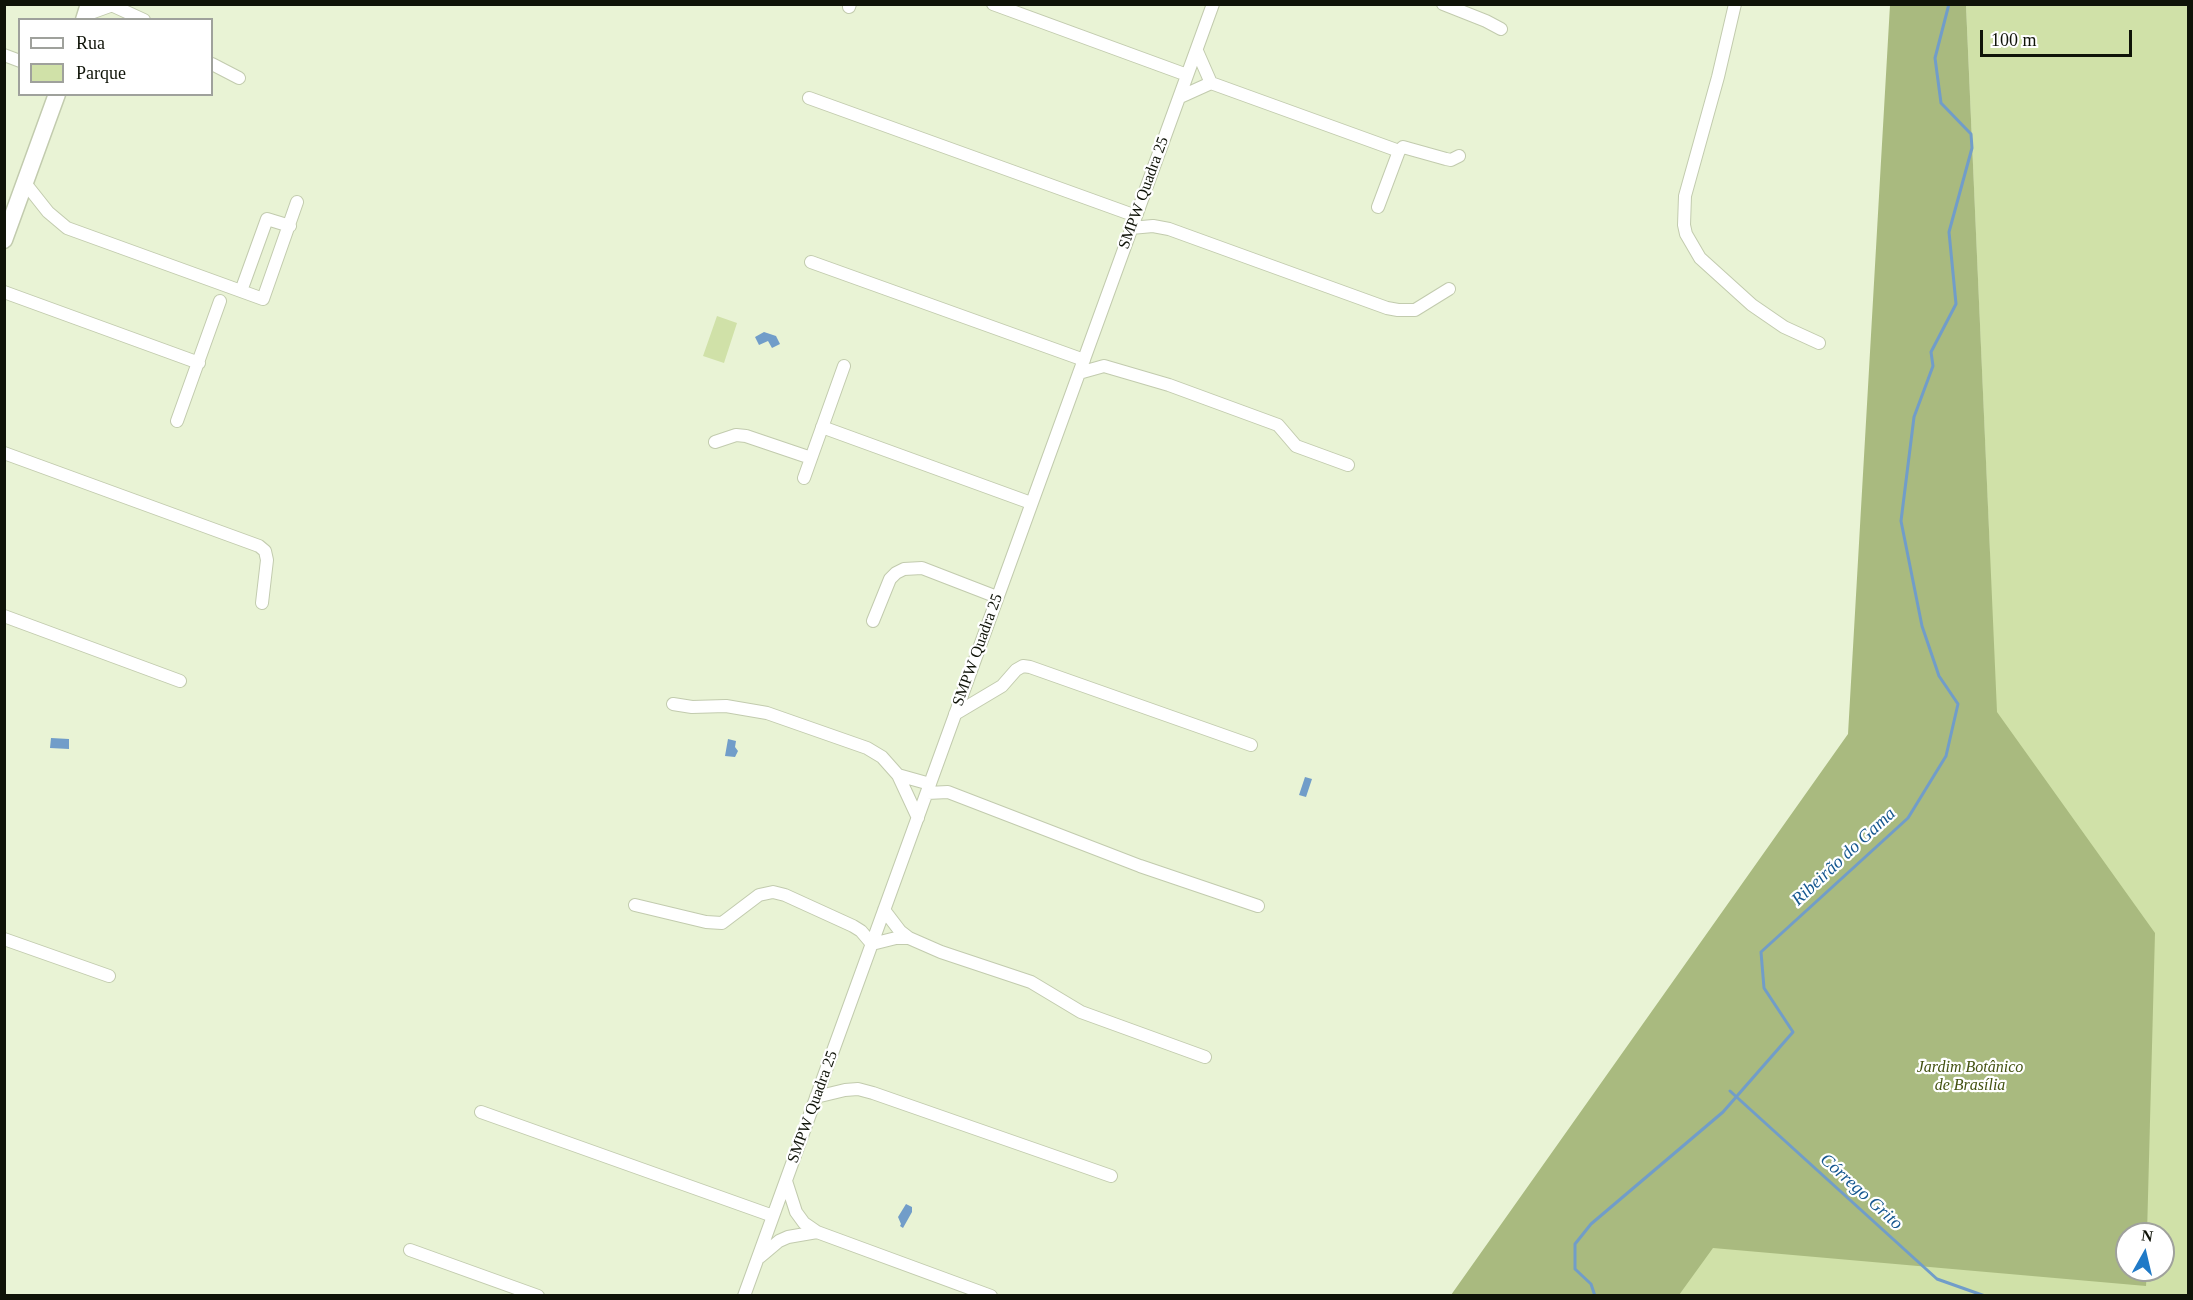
<!DOCTYPE html>
<html>
<head>
<meta charset="utf-8">
<style>
  body { margin:0 }
  #map { position:relative; width:2193px; height:1300px; overflow:hidden; background:#e9f3d5; font-family:"Times New Roman",serif }
  canvas { display:block }
  .frame { position:absolute; inset:0; border:6px solid #0f1308; pointer-events:none }
  .legend { position:absolute; left:18px; top:18px; width:195px; height:78px; box-sizing:border-box; background:#fff; border:2px solid #9fa19c; margin:0; padding:8px 10px; list-style:none; font-size:18px; color:#0f1308 }
  .legend li { display:flex; align-items:center; gap:12px; height:30px }
  .legend b { width:30px; border:2px solid #9fa19c }
  .north { position:absolute; left:2115px; top:1222px; width:60px; height:60px; box-sizing:border-box; background:#fff; border:2px solid #9fa19c; border-radius:50%; rotate:8deg; font-size:16px; font-weight:700; line-height:24px; text-align:center; color:#0f1308 }
  .north::after { content:''; display:block; margin:auto; width:21px; height:27px; background:#207ac7; clip-path:polygon(50% 0,100% 100%,50% 72%,0 100%) }
  .scale { position:absolute; left:1980px; top:30px; width:152px; height:27px; box-sizing:border-box; border:3px solid #0f1308; border-top:0; padding-left:8px; font-size:18px; line-height:21px; white-space:nowrap; color:#0f1308; -webkit-text-stroke:4px #fff; paint-order:stroke }
</style>
</head>
<body>
<div id="map">
<canvas width="2193" height="1300"></canvas>
<div class="frame"></div>
<ul class="legend">
<li><b style="height:8px;background:#fff"></b>Rua</li>
<li><b style="height:16px;background:#d0e1a8"></b>Parque</li>
</ul>
<div class="north">N</div>
<div class="scale">100 m</div>
</div>
<script>
const c = document.querySelector('canvas').getContext('2d');
c.lineJoin = 'round';
function paint(path, color) {
  c.fillStyle = color;
  c.fill(path, 'evenodd');
}
function poly(rows) {
  const path = new Path2D();
  for (const r of rows) {
    path.moveTo(r[0], r[1]);
    for (let i = 2; i < r.length; i += 2) path.lineTo(r[i], r[i + 1]);
  }
  return path;
}
function strokePath(path, color, width, dash) {
  c.strokeStyle = color;
  c.lineWidth = width;
  c.lineCap = dash ? 'butt' : 'round';
  c.setLineDash(dash || []);
  c.stroke(path);
}
function drawText(font, color, halo, rows, align = 'center') {
  c.font = font + ' "Times New Roman",serif';
  c.lineWidth = 4.5;
  c.setLineDash([]);
  c.textBaseline = 'middle';
  c.strokeStyle = halo;
  c.fillStyle = color;
  for (const [text, x, y, turn = 0] of rows) {
    c.save();
    c.translate(x, y);
    c.rotate((+turn || 0) * Math.PI / 180);
    c.textAlign = isNaN(turn) ? turn : align;
    if (halo) c.strokeText(text, 0, 0);
    c.fillText(text, 0, 0);
    c.restore();
  }
}
paint(poly([
  [1966,5,2188,5,2188,1295,1615,1296,1990,555],
  [2127,1234,2163,1234,2163,1270,2127,1270],
  [717,316,737,323,724,363,703,356]
]), '#d0e1a8');
paint(poly([
  [1890,5,1966,5,1997,712,2155,933,2147,1234,2127,1234,2127,1270,2147,1270,2146,1286,1713,1248,1679,1295,1451,1295,1848,734]
]), '#a9ba7f');
paint(poly([
  [764,332,776,336,780,344,772,348,768,341,759,345,755,337],
  [51,738,69,739,69,749,50,748],
  [728,739,736,741,735,747,738,751,735,757,725,756],
  [1305,777,1312,779,1306,797,1299,795],
  [906,1204,912,1207,912,1212,903,1228,900,1226,901,1224,898,1217]
]), '#719dc9');
strokePath(poly([
  [1730,1091,1937,1279,1985,1296],
  [1595,1296,1591,1284,1575,1269,1575,1244,1591,1224,1723,1112,1793,1032,1764,988,1761,952,1908,818,1946,756,1958,704,1939,676,1922,626,1901,521,1914,417,1933,366,1931,352,1956,304,1949,232,1972,148,1971,134,1941,103,1935,58,1949,4]
]), '#719dc9', 3);
const street = poly([
  [109,4,144,20],
  [993,4,1187,75],
  [1443,4,1486,21,1501,29],
  [1735,4,1718,77,1685,196,1684,225,1686,234,1700,258,1752,305,1784,327,1819,343],
  [849,7,850,4],
  [85,15,110,6],
  [1197,51,1211,83],
  [4,55,20,61],
  [212,64,239,78],
  [1180,97,1211,83,1399,151],
  [809,98,1136,216],
  [25,183,48,212,67,228,263,299,297,202],
  [1378,207,1399,151,1403,147,1446,159,1451,160,1459,156],
  [1131,228,1153,226,1169,229,1387,308,1398,310,1415,310,1449,289],
  [811,262,1084,360],
  [241,291,267,219,290,226],
  [4,292,199,363],
  [1079,373,1104,366,1169,385,1278,425,1296,446,1348,465],
  [177,421,220,301],
  [822,427,1031,503],
  [715,442,736,435,746,436,811,458],
  [4,453,259,546,265,551,267,560,262,603],
  [804,478,844,366],
  [4,616,180,681],
  [873,621,890,579,896,573,904,569,922,568,997,597],
  [673,704,692,707,726,706,767,713,867,748,882,757,898,775,918,818],
  [955,714,1002,686,1016,670,1023,666,1030,667,1251,745],
  [898,775,930,784],
  [927,793,948,792,1140,866,1258,906],
  [635,905,706,922,722,923,759,895,773,892,785,895,853,926,861,931,872,944,896,938,909,938],
  [884,910,900,931,909,938,941,952,1031,982,1081,1012,1205,1057],
  [4,939,109,976],
  [816,1097,845,1090,858,1089,873,1093,1111,1176],
  [481,1112,773,1216],
  [786,1181,796,1212,804,1223,817,1232,991,1296],
  [410,1250,538,1296],
  [760,1257,779,1241,788,1237,817,1232],
  [744,1296,1213,4]
]);
const secondary = poly([
  [84,20,89,4],
  [4,240,57,94]
]);
strokePath(street, '#c2cbae', 14);
strokePath(secondary, '#c2cbae', 19);
strokePath(street, '#fff', 12);
strokePath(secondary, '#fff', 16);
drawText('16px', '#0f1308', '#fff', [
  ["SMPW Quadra 25",1144,193,-70],
  ["SMPW Quadra 25",978,650,-70],
  ["SMPW Quadra 25",813,1107,-70]
]);
drawText('italic 16px', '#445312', '#fff', [
  ["Jardim Botânico",1970,1068],
  ["de Brasília",1970,1086]
]);
drawText('italic 18px', '#15578f', '#fff', [
  ["Ribeirão do Gama",1844,857,-43],
  ["Córrego Grito",1861,1192,42]
]);
</script>
</body>
</html>
